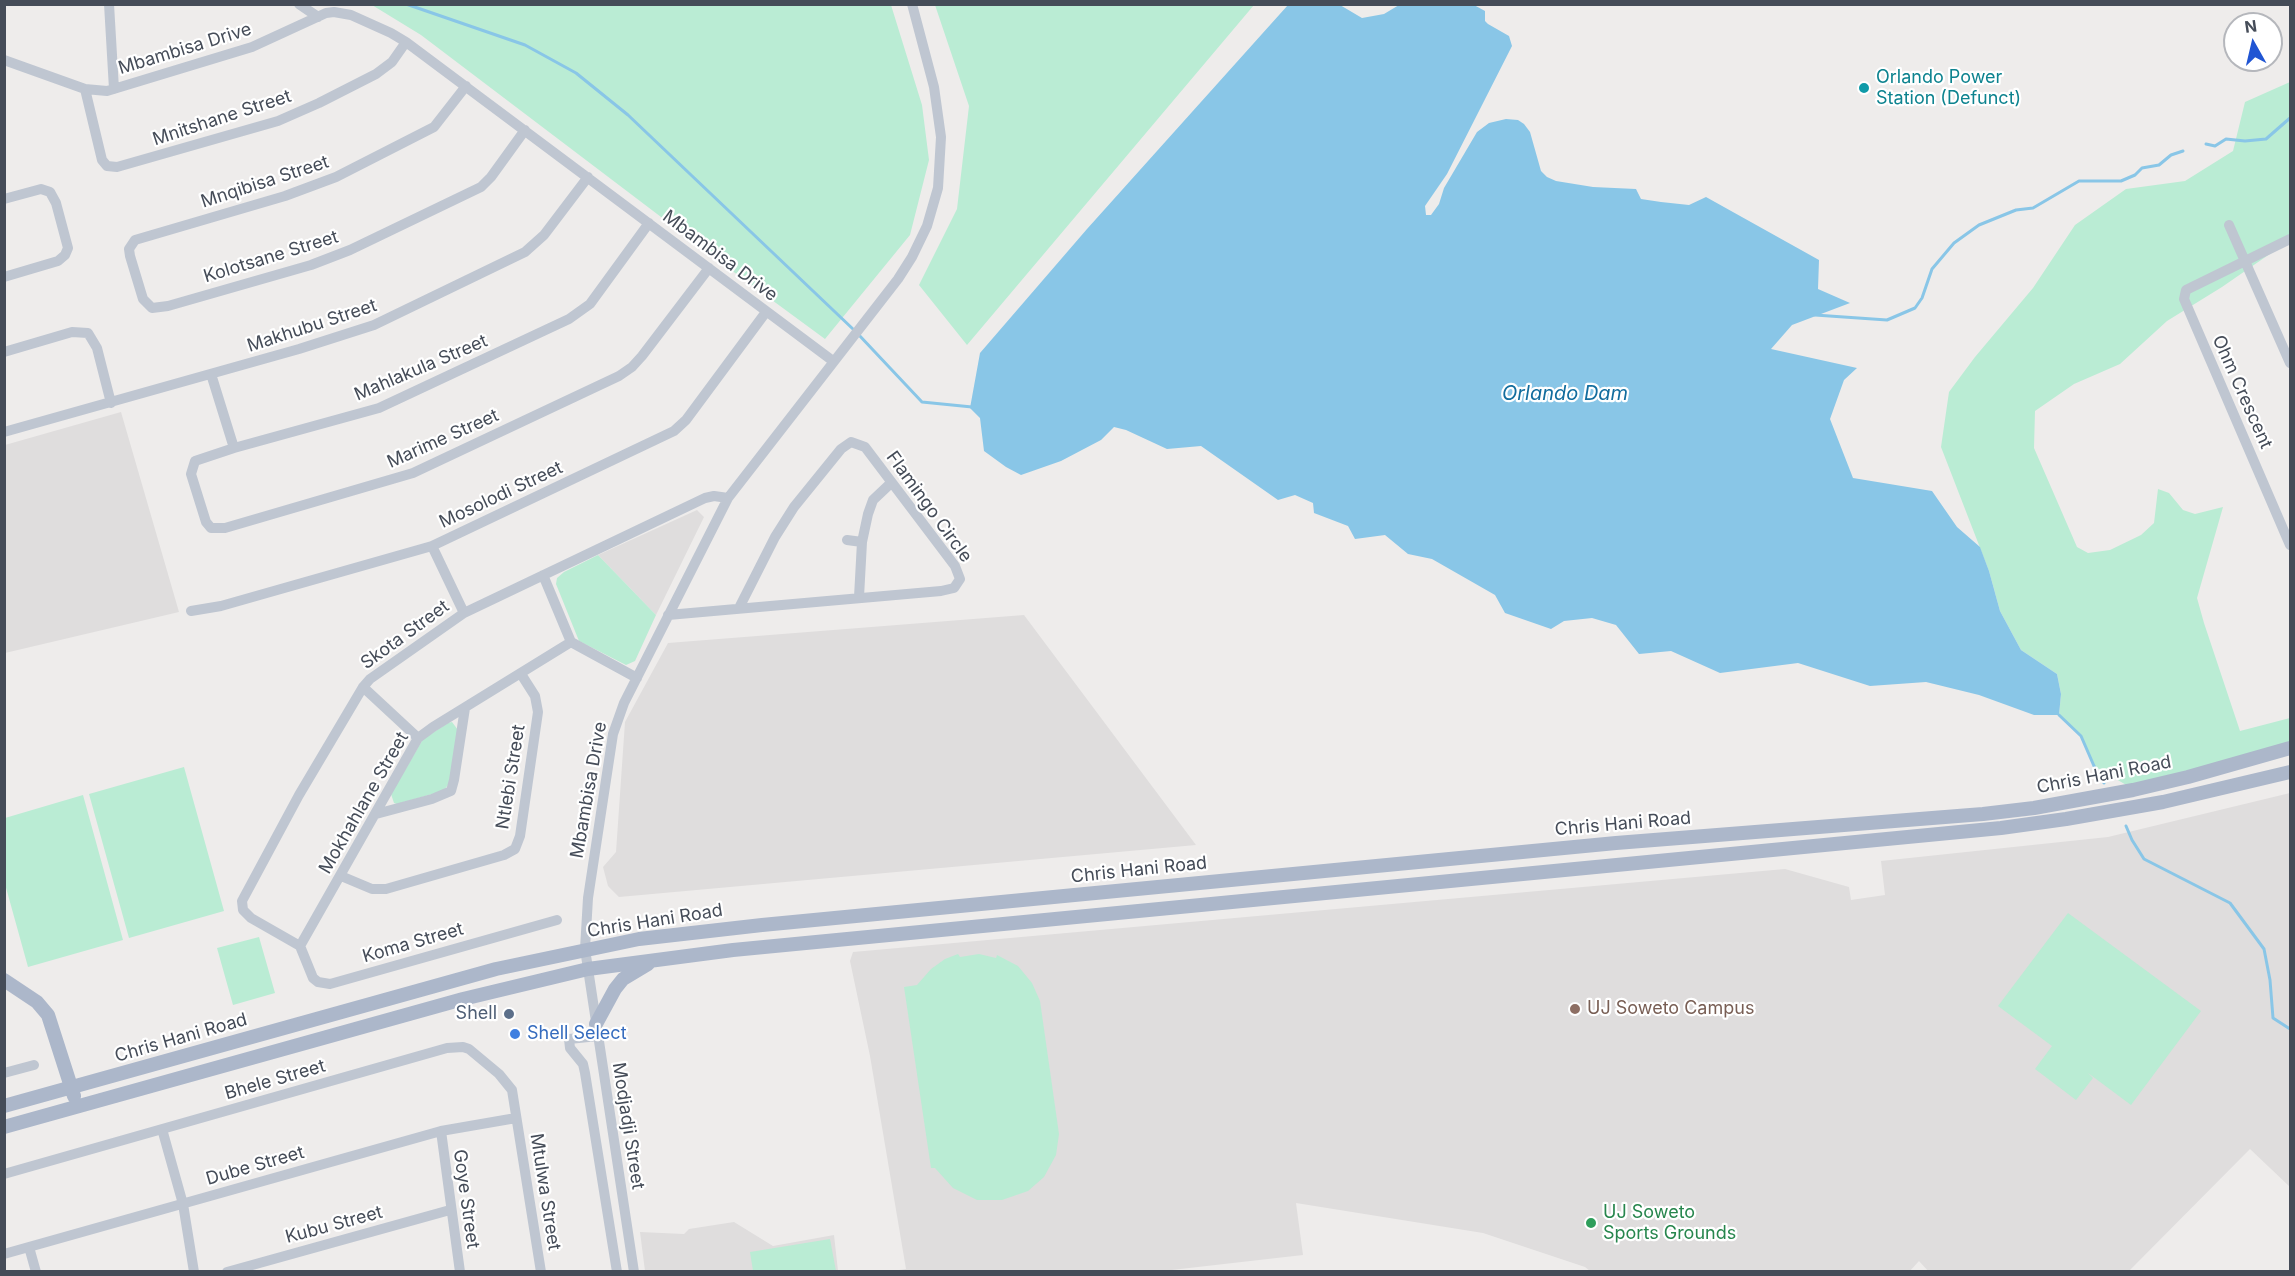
<!DOCTYPE html>
<html>
<head>
<meta charset="utf-8">
<style>
  body { margin:0 }
  #map { position:relative; width:2295px; height:1276px; overflow:hidden; background:#eeeceb; font-family:Inter,sans-serif }
  canvas { display:block }
  .frame { position:absolute; inset:0; border:6px solid #454c58; pointer-events:none }
  .north { position:absolute; left:2223px; top:12px; width:60px; height:60px; box-sizing:border-box; background:#fff; border:2px solid #b5b7bc; border-radius:50%; rotate:352deg; font-size:16px; font-weight:700; line-height:24px; text-align:center; color:#454c58 }
  .north::after { content:''; display:block; margin:auto; width:21px; height:27px; background:#2055d3; clip-path:polygon(50% 0,100% 100%,50% 72%,0 100%) }
</style>
</head>
<body>
<div id="map">
<canvas width="2295" height="1276"></canvas>
<div class="frame"></div>
<div class="north">N</div>
</div>
<script>
const c = document.querySelector('canvas').getContext('2d');
c.lineJoin = 'round';
function paint(path, color) {
  c.fillStyle = color;
  c.fill(path, 'evenodd');
}
function poly(rows) {
  const path = new Path2D();
  for (const r of rows) {
    path.moveTo(r[0], r[1]);
    for (let i = 2; i < r.length; i += 2) path.lineTo(r[i], r[i + 1]);
  }
  return path;
}
function strokePath(path, color, width, dash) {
  c.strokeStyle = color;
  c.lineWidth = width;
  c.lineCap = dash ? 'butt' : 'round';
  c.setLineDash(dash || []);
  c.stroke(path);
}
function drawText(font, color, halo, rows, align = 'center') {
  c.font = font + ' Inter,sans-serif';
  c.lineWidth = 4.5;
  c.setLineDash([]);
  c.textBaseline = 'middle';
  c.strokeStyle = halo;
  c.fillStyle = color;
  for (const [text, x, y, turn = 0] of rows) {
    c.save();
    c.translate(x, y);
    c.rotate((+turn || 0) * Math.PI / 180);
    c.textAlign = isNaN(turn) ? turn : align;
    if (halo) c.strokeText(text, 0, 0);
    c.fillText(text, 0, 0);
    c.restore();
  }
}
paint(poly([
  [121,412,179,612,5,653,5,445],
  [697,510,704,517,656,615,598,555],
  [1024,615,1196,845,619,897,608,886,603,867,616,852,625,722,668,643],
  [2290,793,2290,1187,2250,1149,2129,1271,1929,1272,1919,1261,1909,1272,1590,1271,1585,1267,1483,1233,1296,1203,1303,1255,1154,1272,892,1271,906,1269,870,1056,850,961,853,952,1785,869,1849,887,1851,900,1885,895,1881,861,2108,837],
  [734,1222,773,1246,834,1235,838,1271,645,1271,640,1232,684,1234,689,1229]
]), '#dfdddd');
paint(poly([
  [372,5,891,5,922,105,929,160,910,235,825,339,727,267,421,35],
  [935,5,1254,5,967,345,919,285,957,209,969,106],
  [2290,82,2290,240,2222,287,2167,321,2120,364,2074,384,2035,411,2034,448,2077,547,2088,553,2110,550,2141,535,2154,523,2158,489,2169,493,2183,510,2195,514,2223,507,2197,598,2204,623,2240,731,2290,718,2290,747,2133,789,2094,766,2081,736,2059,715,2061,694,2057,674,2021,650,2000,611,1989,571,1941,447,1949,392,1975,357,2033,288,2075,225,2126,189,2185,181,2233,151,2245,102],
  [598,555,656,615,635,661,626,665,579,641,556,584,557,578,564,572],
  [452,722,458,730,449,784,443,791,397,804,394,803,391,794,423,739,448,723],
  [184,767,224,911,129,938,89,794],
  [83,795,123,940,28,967,5,884,5,818],
  [2068,913,2201,1011,2131,1105,2088,1073,2093,1078,2076,1100,2035,1069,2052,1046,1998,1006],
  [259,937,275,993,233,1005,217,948],
  [958,954,960,957,979,954,996,958,997,955,1018,966,1032,983,1040,1001,1059,1134,1056,1155,1044,1177,1028,1191,1002,1200,977,1200,953,1188,935,1168,931,1168,904,987,917,985,931,969,945,959],
  [830,1239,836,1271,753,1271,750,1252]
]), '#baecd4');
paint(poly([
  [1425,5,1438,6,1474,5,1485,11,1485,21,1488,24,1509,36,1512,46,1447,174,1425,206,1426,215,1431,215,1439,204,1444,188,1477,132,1489,123,1506,119,1518,120,1524,124,1530,132,1541,171,1547,177,1556,181,1593,187,1636,189,1641,199,1661,202,1689,205,1706,197,1819,260,1818,289,1850,303,1792,325,1771,349,1857,368,1844,380,1830,419,1853,478,1932,491,1957,527,1980,547,1989,571,2000,611,2021,650,2057,674,2061,694,2059,715,2034,715,1979,695,1926,682,1870,686,1798,663,1720,673,1671,651,1639,654,1616,625,1592,618,1564,621,1551,629,1505,613,1495,595,1432,559,1408,554,1385,535,1355,539,1348,526,1314,513,1313,503,1295,495,1278,500,1201,446,1167,449,1126,430,1114,427,1101,440,1061,461,1021,475,1006,467,984,451,980,418,970,408,980,353,1087,229,1288,5,1340,5,1362,18,1384,14,1399,5]
]), '#89c6e7');
strokePath(poly([
  [406,4,525,45,576,73,628,115,854,330],
  [2206,144,2215,146,2226,139,2245,141,2266,139,2290,118],
  [1815,315,1887,320,1915,308,1922,298,1932,269,1954,243,1979,225,2016,210,2033,208,2079,181,2121,181,2135,175,2142,168,2159,165,2171,155,2183,151],
  [858,334,922,402,972,407],
  [2059,715,2081,736,2094,766,2104,783],
  [2126,826,2132,840,2144,859,2230,903,2264,949,2270,980,2273,1018,2290,1029]
]), '#89c6e7', 3);
strokePath(poly([
  [109,4,114,89],
  [299,4,318,17],
  [4,60,85,89,107,91,252,47,326,13,334,12,351,15,391,33,406,42,833,361],
  [466,86,434,127,336,177,285,196,135,240,129,249,130,256,143,299,152,308,168,306,311,265,350,250,481,187,491,177,525,130],
  [85,89,102,160,107,166,117,167,278,121,319,103,376,74,392,62,406,42],
  [4,199,41,189,50,192,56,203,68,248,65,255,58,261,4,277],
  [649,223,590,304,569,319,379,408,234,448,195,461,191,474,206,522,211,528,225,528,413,473,619,376,632,367,642,356,709,268],
  [2229,225,2290,363],
  [2290,239,2186,290,2184,299,2290,545],
  [4,352,72,332,88,333,97,348,111,403],
  [211,374,234,448],
  [4,432,299,349,374,325,525,252,544,235,588,177],
  [847,540,862,542],
  [432,546,464,613],
  [543,575,571,642,637,678],
  [859,597,862,542,868,514,873,500,891,483],
  [191,611,221,606,432,546,674,431,686,420,766,312],
  [668,615,941,591,954,588,960,579,955,566,865,447,851,442,841,449,794,507,775,537,739,608],
  [363,687,418,738],
  [376,814,432,799,451,791,454,780,465,708],
  [341,876,372,889,386,889,504,855,515,849,520,836,538,712,535,696,521,674],
  [300,946,251,918,243,910,242,901,299,795,363,687,370,679,464,613,705,498,714,496,728,498],
  [300,946,418,738,433,727,571,642],
  [300,946,313,978,318,982,330,984,557,920],
  [598,1036,569,1039,570,1048,583,1064,585,1073,617,1272],
  [4,1073,34,1065],
  [162,1129,183,1204,194,1272],
  [441,1131,460,1272],
  [4,1174,447,1048,463,1047,469,1049,499,1074,512,1090,541,1272],
  [29,1247,36,1272],
  [4,1254,441,1131,516,1118],
  [227,1272,450,1210],
  [634,1272,585,949,588,898,613,734,624,703,728,498,898,279,912,257,927,226,938,188,941,137,934,87,912,4]
]), '#bfc6d1', 10);
strokePath(poly([
  [4,980,37,1002,48,1015,74,1096],
  [596,1024,615,989,623,979,648,964],
  [4,1106,496,969,639,939,762,925,1616,843,1983,814,2034,808,2133,790,2188,777,2290,748],
  [4,1127,463,999,588,969,733,950,2001,828,2066,819,2163,802,2290,772]
]), '#acb7ca', 14);
for (const [x, y, r, color] of [
  [1864,88,6,"#0f9aa8"],
  [1575,1009,6,"#8d6e63"],
  [509,1014,6,"#5c6f8a"],
  [515,1034,6,"#3f7fe0"],
  [1591,1223,6,"#2e9e5b"]
]) {
  const dot = new Path2D();
  dot.arc(x, y, r, 0, 2 * Math.PI);
  c.fillStyle = color;
  c.fill(dot);
  strokePath(dot, '#fff', 2);
}
drawText('18px', '#454c58', '#fff', [
  ["Mbambisa Drive",185,49,-17],
  ["Mnitshane Street",222,118,-18],
  ["Mnqibisa Street",265,182,-18],
  ["Mbambisa Drive",720,256,37],
  ["Kolotsane Street",271,257,-17],
  ["Makhubu Street",312,326,-18],
  ["Mahlakula Street",421,368,-23],
  ["Ohm Crescent",2242,392,66],
  ["Marime Street",443,439,-24],
  ["Mosolodi Street",501,495,-25],
  ["Flamingo Circle",929,507,54],
  ["Skota Street",405,635,-36],
  ["Chris Hani Road",2104,775,-11],
  ["Ntlebi Street",511,777,-81],
  ["Mbambisa Drive",589,790,-80],
  ["Mokhahlane Street",364,803,-60],
  ["Chris Hani Road",1623,824,-5],
  ["Chris Hani Road",1139,870,-6],
  ["Chris Hani Road",655,921,-9],
  ["Koma Street",413,943,-16],
  ["Chris Hani Road",181,1038,-16],
  ["Bhele Street",275,1080,-16],
  ["Modjadji Street",628,1126,81],
  ["Dube Street",255,1166,-16],
  ["Mtulwa Street",545,1192,81],
  ["Goye Street",466,1199,82],
  ["Kubu Street",334,1225,-15]
]);
drawText('18px', '#0d838f', '#fff', [
  ["Orlando Power",1876,78],
  ["Station (Defunct)",1876,99]
], 'left');
drawText('18px', '#785e54', '#fff', [
  ["UJ Soweto Campus",1587,1009]
], 'left');
drawText('18px', '#4e5e75', '#fff', [
  ["Shell",497,1014]
], 'right');
drawText('18px', '#366cbe', '#fff', [
  ["Shell Select",527,1034]
], 'left');
drawText('18px', '#27864d', '#fff', [
  ["UJ Soweto",1603,1213],
  ["Sports Grounds",1603,1234]
], 'left');
drawText('italic 20px', '#126d9e', '#fff', [
  ["Orlando Dam",1565,394]
]);
</script>
</body>
</html>
